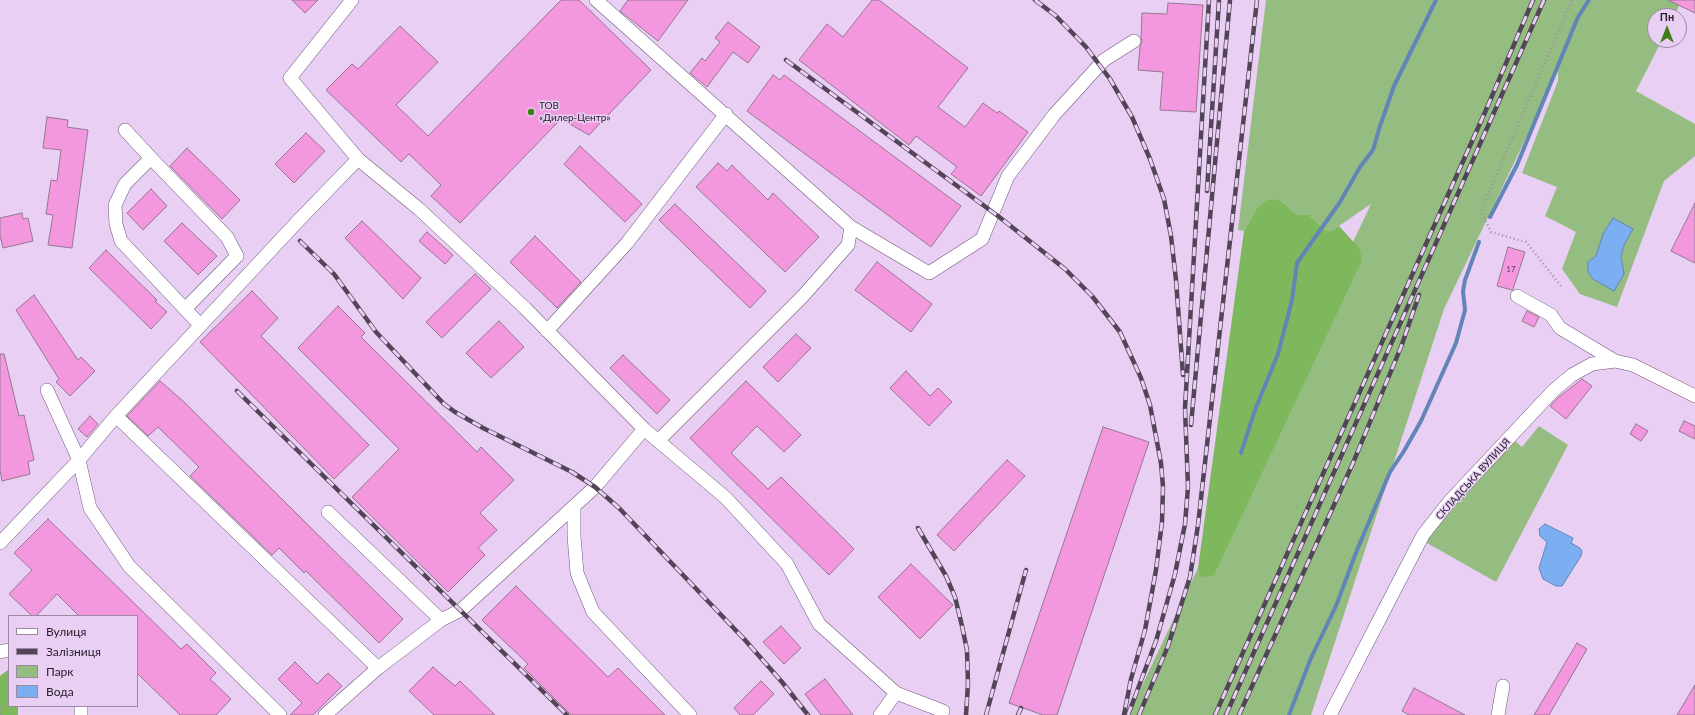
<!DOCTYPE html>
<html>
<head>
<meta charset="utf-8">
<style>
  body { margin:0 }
  #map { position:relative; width:1695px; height:715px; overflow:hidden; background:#e8cff3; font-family:Lato,sans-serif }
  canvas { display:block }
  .legend { position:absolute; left:8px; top:615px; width:130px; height:92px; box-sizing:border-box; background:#e8cff3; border:1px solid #9c89a4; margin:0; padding:5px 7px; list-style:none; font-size:12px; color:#29202d }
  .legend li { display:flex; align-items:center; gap:8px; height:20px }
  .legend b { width:20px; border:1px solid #9c89a4 }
  .north { position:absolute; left:1647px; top:8px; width:40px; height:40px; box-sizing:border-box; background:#e8cff3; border:1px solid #9c89a4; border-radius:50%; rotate:0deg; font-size:11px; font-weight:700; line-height:16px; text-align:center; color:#29202d }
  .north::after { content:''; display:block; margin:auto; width:14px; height:18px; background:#427c16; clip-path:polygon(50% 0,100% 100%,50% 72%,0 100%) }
</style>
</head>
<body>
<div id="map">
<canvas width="1695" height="715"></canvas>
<ul class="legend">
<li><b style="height:5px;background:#fff"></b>Вулиця</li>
<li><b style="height:5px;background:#524557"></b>Залізниця</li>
<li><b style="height:11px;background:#95bd81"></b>Парк</li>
<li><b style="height:11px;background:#7caff2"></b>Вода</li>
</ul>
<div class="north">Пн</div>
</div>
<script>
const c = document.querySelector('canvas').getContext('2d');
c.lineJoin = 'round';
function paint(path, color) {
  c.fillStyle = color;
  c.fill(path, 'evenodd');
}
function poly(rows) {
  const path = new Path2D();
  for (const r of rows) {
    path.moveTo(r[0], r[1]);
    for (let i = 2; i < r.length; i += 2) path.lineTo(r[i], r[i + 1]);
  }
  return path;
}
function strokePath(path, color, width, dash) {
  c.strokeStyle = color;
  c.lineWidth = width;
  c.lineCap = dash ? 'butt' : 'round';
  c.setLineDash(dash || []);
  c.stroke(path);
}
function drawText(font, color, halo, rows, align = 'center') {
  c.font = font + ' Lato,sans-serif';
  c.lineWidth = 3;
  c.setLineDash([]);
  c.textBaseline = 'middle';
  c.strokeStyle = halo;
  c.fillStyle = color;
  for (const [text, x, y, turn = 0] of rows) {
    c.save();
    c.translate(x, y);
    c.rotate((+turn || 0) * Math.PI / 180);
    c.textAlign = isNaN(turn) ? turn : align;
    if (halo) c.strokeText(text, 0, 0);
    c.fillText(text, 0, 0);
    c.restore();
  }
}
paint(poly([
  [1266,0,1682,0,1674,16,1655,16,1655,40,1662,40,1636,91,1695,124,1695,156,1664,181,1617,307,1580,294,1562,269,1576,232,1545,216,1557,187,1522,173,1558,81,1558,71,1444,309,1311,715,1128,715,1371,204,1333,230,1329,231,1324,229,1309,215,1295,214,1283,202,1265,201,1257,208,1244,231,1238,230],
  [1624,245,1621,257,1624,274,1588,262,1596,256],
  [1539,426,1568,445,1496,582,1427,543,1430,535,1448,511,1514,440,1522,447]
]), '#95bd81');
paint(poly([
  [1273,199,1283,202,1295,214,1309,215,1324,229,1329,231,1333,230,1339,226,1360,249,1362,260,1214,575,1206,577,1200,576,1198,568,1244,231,1257,208,1265,201],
  [8,670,9,670,9,706,18,706,18,715,0,715,0,676]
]), '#7db85c');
const water = poly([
  [1613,218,1633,229,1624,245,1621,257,1624,274,1614,291,1593,279,1588,272,1588,262,1596,256,1603,234,1613,218],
  [1545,524,1573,538,1571,543,1580,548,1582,551,1581,556,1562,586,1556,586,1543,579,1539,568,1547,542,1540,536,1539,529,1545,524]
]);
paint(water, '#7caff2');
strokePath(water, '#6384b7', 1);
strokePath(poly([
  [1490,217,1517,165,1578,17,1589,0],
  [1241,453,1255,410,1278,354,1292,300,1297,263,1340,202,1360,167,1373,150,1379,129,1394,86,1436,0],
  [1289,715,1311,658,1336,606,1357,550,1390,472,1404,451,1421,421,1456,343,1465,310,1463,291,1465,280,1479,242]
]), '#6384b7', 4);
const building = poly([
  [292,0,318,0,305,13,292,0],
  [561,0,579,0,651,70,589,135,561,119,460,223,431,196,441,185,409,154,401,162,326,90,352,64,358,69,400,26,438,62,396,105,428,136,561,0],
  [628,0,688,0,658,41,620,11,628,0],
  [872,0,879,0,968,68,938,107,965,127,983,103,997,113,999,111,1028,132,981,196,951,174,957,167,916,136,909,145,799,60,827,24,843,37,872,0],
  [1668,0,1695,0,1695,13,1668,0],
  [1168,3,1203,5,1196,112,1160,110,1163,72,1138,70,1140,46,1142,41,1141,37,1142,13,1167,14,1168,3],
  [728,22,760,47,748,63,733,52,707,87,690,73,702,58,705,61,720,42,715,38,728,22],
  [773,75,780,80,784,75,961,206,931,247,747,111,773,75],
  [47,117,68,120,67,127,88,130,72,248,48,245,53,215,46,214,51,180,57,181,61,150,43,148,47,117],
  [306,133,325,151,294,183,275,164,306,133],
  [580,146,642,204,625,222,564,164,580,146],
  [187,148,240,200,222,219,170,166,187,148],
  [718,163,727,171,732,165,768,200,773,193,819,237,785,272,696,187,718,163],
  [151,189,167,206,143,230,127,213,151,189],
  [1695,203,1695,263,1671,251,1695,203],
  [675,204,766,291,750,308,659,220,675,204],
  [22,213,23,219,28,218,33,241,3,248,0,235,0,218,22,213],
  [362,221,421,278,403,299,345,238,362,221],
  [182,223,217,256,198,275,164,241,182,223],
  [427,232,453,255,445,264,419,241,427,232],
  [535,236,581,282,557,308,510,262,535,236],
  [1508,247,1525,252,1513,289,1512,290,1497,286,1508,247],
  [106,250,157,300,155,301,167,312,151,329,89,268,106,250],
  [877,262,932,304,911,332,855,290,877,262],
  [475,274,491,289,442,338,426,322,475,274],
  [252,291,278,318,261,336,369,445,334,479,200,342,252,291],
  [34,295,78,360,81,357,95,371,70,396,56,382,59,379,16,310,34,295],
  [338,306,365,333,361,337,477,452,481,447,514,480,480,513,497,530,478,548,485,555,448,592,352,497,399,449,298,348,338,306],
  [1527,311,1539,317,1534,327,1522,321,1527,311],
  [499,321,524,347,491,378,466,353,499,321],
  [796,334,811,348,778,382,763,367,796,334],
  [0,354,4,354,19,416,24,415,34,460,28,462,30,474,2,481,0,470,0,354],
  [623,355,670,400,657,414,610,368,623,355],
  [906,371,930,396,938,388,952,402,929,426,890,388,906,371],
  [1582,379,1592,386,1566,419,1550,406,1559,397,1582,379],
  [160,381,183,401,403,619,379,643,306,571,304,573,279,548,272,555,190,476,199,467,158,427,148,436,127,416,160,381],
  [746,381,801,435,784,452,757,426,731,453,768,489,781,477,854,549,829,575,690,438,746,381],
  [90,416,98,424,87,437,78,429,90,416],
  [1684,421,1695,426,1695,439,1679,431,1684,421],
  [1636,424,1648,431,1641,441,1630,434,1636,424],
  [1103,427,1149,442,1057,715,1043,715,1009,703,1103,427],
  [1007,460,1025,476,954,551,937,535,1007,460],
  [48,519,181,649,187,644,216,673,210,679,231,699,216,715,180,715,137,673,137,616,79,616,57,594,36,616,32,616,9,594,32,570,14,553,48,519],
  [911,564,953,605,920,639,878,597,911,564],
  [516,586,608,677,618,668,665,715,571,715,524,668,528,664,482,620,516,586],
  [781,626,801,648,784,664,763,642,781,626],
  [1577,643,1587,649,1549,715,1534,715,1577,643],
  [295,662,317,684,328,673,342,686,313,715,290,715,302,703,278,679,295,662],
  [433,667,455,686,460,681,495,715,434,715,409,691,433,667],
  [825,679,853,715,821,715,805,694,825,679],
  [761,681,774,694,753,715,740,715,734,708,761,681],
  [1695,685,1695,715,1677,715,1695,685],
  [1414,688,1465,715,1409,715,1402,711,1414,688]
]);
paint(building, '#f398de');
strokePath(building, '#97768f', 1);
const minor = poly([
  [352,0,290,78,358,159],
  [596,0,851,227,848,245,803,296,658,441],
  [125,130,151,158],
  [851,227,929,273,982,239,1008,176,1054,115,1104,60,1134,41],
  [1517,296,1551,315,1560,328,1615,361],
  [185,309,237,256,227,237,151,158,125,184,115,205,116,224,121,241,185,309,200,325],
  [547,331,627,243,726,114],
  [47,390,79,460,90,508,129,566,280,715],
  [116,416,378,668],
  [574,508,574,536,577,573,593,612,690,715],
  [328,512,441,620],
  [0,543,79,460,116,416,298,221,358,159,419,209,525,308,644,429,726,498,787,564,819,624,896,693,943,711],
  [0,652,9,650],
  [81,715,81,706],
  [325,715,378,668,441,620,461,610,595,487,644,429],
  [880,715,896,693],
  [1330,715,1423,535,1449,502,1553,391,1572,375,1592,364,1615,361,1633,365,1695,396],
  [1498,715,1503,686]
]);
strokePath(minor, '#6f5978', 14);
strokePath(poly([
  [1561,286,1526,242,1491,232,1481,211,1572,0],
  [1,715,1,706]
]), '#9f8ca8', 2.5, [1, 3]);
strokePath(minor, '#fff', 13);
const rail = poly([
  [1035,0,1056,16,1086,47,1110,79,1132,117,1150,159,1164,199,1171,236,1176,280,1183,375],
  [786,60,998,216,1065,269,1092,296,1120,332,1141,378,1150,405,1161,463,1163,487,1162,522,1156,570,1145,630,1131,679,1124,715],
  [1207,191,1219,0],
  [300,241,334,274,376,332,444,404,455,412,483,428,572,472,595,487,619,508,745,640,782,682,808,715],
  [237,391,567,715],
  [1191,425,1230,0],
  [918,528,946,576,955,597,962,626,967,650,968,684,966,715],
  [986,715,1026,570],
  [1018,715,1021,708],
  [1128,715,1156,641,1175,574,1185,524,1188,487,1185,408,1209,0],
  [1139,715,1168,646,1190,577,1198,525,1257,0],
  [1215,715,1486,110,1533,0],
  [1226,715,1544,0],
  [1239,715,1353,463,1401,347,1419,295]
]);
strokePath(rail, '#524557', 4.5);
strokePath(rail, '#e8cff3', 3, [9]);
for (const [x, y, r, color] of [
  [531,112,4,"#427c16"]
]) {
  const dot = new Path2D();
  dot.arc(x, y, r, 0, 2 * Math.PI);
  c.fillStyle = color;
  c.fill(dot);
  strokePath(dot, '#e8cff3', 1.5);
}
drawText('8px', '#5c3e59', null, [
  ["17",1511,269]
]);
drawText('10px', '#29202d', '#e8cff3', [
  ["ТОВ",539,106],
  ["«Дилер-Центр»",539,118]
], 'left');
drawText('10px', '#29202d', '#e8cff3', [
  ["СКЛАДСЬКА ВУЛИЦЯ",1473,479,-48]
]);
</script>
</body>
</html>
